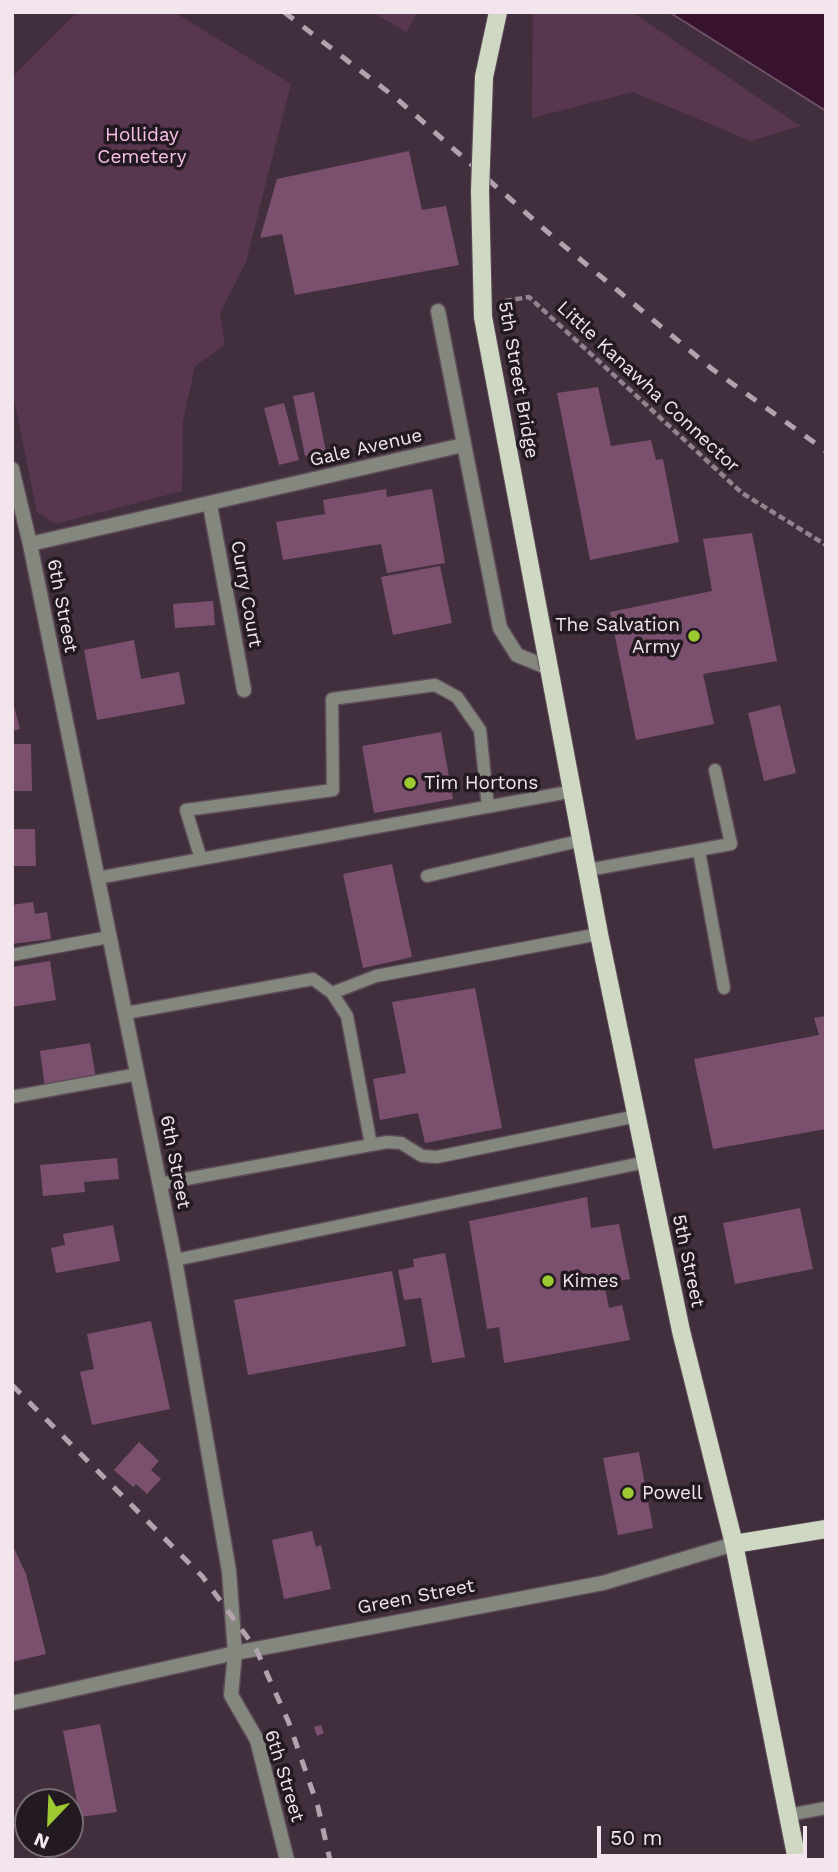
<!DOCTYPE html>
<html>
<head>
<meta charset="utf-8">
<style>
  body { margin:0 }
  #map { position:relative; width:838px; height:1872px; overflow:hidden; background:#422f3d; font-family:"Work Sans",sans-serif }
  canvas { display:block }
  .frame { position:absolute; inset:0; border:14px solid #f2e5ee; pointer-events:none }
  .north { position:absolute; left:14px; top:1788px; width:70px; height:70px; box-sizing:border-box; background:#231a21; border:2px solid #766b73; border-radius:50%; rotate:203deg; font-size:19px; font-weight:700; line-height:28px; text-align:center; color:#f2e5ee }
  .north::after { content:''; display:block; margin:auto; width:24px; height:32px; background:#9dca31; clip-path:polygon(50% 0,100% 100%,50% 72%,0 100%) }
  .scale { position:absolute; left:597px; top:1826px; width:210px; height:32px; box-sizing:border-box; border:4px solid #f2e5ee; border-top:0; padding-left:9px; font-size:21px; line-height:24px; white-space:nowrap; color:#f2e5ee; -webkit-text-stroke:5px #231a21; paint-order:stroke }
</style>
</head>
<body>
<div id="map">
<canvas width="838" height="1872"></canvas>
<div class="frame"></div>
<div class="north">N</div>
<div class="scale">50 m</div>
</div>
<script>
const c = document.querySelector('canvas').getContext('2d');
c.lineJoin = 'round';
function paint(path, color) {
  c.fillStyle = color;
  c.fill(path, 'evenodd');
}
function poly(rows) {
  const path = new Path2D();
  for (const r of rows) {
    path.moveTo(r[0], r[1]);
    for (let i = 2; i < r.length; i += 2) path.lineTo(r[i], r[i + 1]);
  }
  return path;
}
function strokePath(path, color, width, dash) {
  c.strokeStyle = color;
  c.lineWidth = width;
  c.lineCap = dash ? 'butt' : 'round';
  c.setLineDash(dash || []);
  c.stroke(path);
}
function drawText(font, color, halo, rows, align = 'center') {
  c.font = font + ' "Work Sans",sans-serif';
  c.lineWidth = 7;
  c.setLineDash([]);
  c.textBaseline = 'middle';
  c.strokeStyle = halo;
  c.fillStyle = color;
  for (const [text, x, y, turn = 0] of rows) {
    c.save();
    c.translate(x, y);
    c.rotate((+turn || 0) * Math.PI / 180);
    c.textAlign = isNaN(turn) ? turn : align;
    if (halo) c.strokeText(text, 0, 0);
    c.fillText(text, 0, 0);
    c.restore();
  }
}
paint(poly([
  [77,12,174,12,291,84,246,262,220,313,225,345,195,366,183,421,182,491,55,524,37,512,12,389,12,77],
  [372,12,418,12,406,32],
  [533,12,632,12,800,126,751,141,633,92,532,118]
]), '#59364f');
const water = poly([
  [669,12,826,12,826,111,669,12]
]);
paint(water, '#38132f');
strokePath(water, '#705268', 2);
paint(poly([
  [409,151,422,210,446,206,459,265,295,295,282,234,260,238,277,179],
  [598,387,611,446,651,440,656,460,663,459,679,542,590,560,557,393],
  [314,392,326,452,305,456,293,396],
  [284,403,299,460,279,465,264,408],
  [386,489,387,497,432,489,445,563,387,573,381,544,283,560,276,522,325,514,323,500],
  [752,533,777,661,703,674,714,724,636,740,610,612,712,591,703,539],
  [440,566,452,623,393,635,381,577],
  [213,601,215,625,175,628,173,604],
  [134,640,141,679,179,672,185,704,97,720,84,650],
  [12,699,20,729,12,731],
  [780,705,796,773,764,781,748,713],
  [441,732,453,799,374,813,362,746],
  [12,744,31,744,32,791,12,791],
  [12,829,35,829,36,866,12,866],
  [392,864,412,957,363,968,343,874],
  [33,902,35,914,47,912,51,939,12,944,12,905],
  [50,961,56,1000,12,1007,12,967],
  [475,988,502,1128,425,1143,418,1113,380,1120,373,1079,406,1073,392,1002],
  [826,1016,826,1129,713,1149,694,1059,819,1035,814,1018],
  [90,1043,96,1078,45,1087,40,1051],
  [117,1158,119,1179,84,1182,85,1192,43,1196,40,1165],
  [587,1197,591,1228,619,1224,630,1279,604,1283,609,1308,622,1305,630,1340,504,1363,499,1327,487,1329,469,1221],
  [800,1208,813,1269,735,1284,723,1223],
  [113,1225,120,1261,56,1273,51,1248,65,1245,63,1234],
  [445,1253,465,1357,432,1363,421,1298,404,1300,398,1270,414,1267,413,1259],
  [392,1271,406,1346,248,1375,234,1300],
  [151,1321,170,1409,92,1425,80,1372,94,1369,87,1334],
  [139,1442,159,1461,151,1470,161,1479,147,1494,136,1484,133,1487,114,1470],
  [639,1452,653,1528,618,1535,603,1458],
  [312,1531,316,1547,321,1545,331,1589,284,1599,272,1540],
  [12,1544,26,1574,46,1654,12,1662],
  [100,1724,117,1812,80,1817,63,1731],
  [321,1725,324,1733,317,1736,314,1727]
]), '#7a506e');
const service = poly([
  [699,851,724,988],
  [201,859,186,810,333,790,332,699,435,685,457,697,480,730,488,807],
  [588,870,731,844,715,770],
  [427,876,583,840],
  [97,878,574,791],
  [12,955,109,937],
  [332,993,376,976,599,934],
  [126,1013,313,979,332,993,347,1016,371,1145],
  [12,1097,138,1074],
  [159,1184,387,1142,401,1143,422,1156,437,1157,637,1116],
  [175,1260,646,1162],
  [788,1815,826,1808]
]);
const minor = poly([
  [438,311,500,628,517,655,549,668],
  [12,469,30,544,175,1260,229,1571,235,1653,231,1695,257,1740,287,1860],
  [210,505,244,690],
  [30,544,463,445]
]);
const tertiary = poly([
  [12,1703,235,1653,603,1583,734,1544]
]);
const primary = poly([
  [549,668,599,934,681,1331,734,1544,797,1860],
  [734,1544,826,1529]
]);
strokePath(service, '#5e4c59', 15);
strokePath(minor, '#5e4c59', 17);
strokePath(tertiary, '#5e4c59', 17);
strokePath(primary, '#5e4c59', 20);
strokePath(poly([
  [505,301,529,297,742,493,826,545]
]), '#94838f', 4.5, [7, 3.5]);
strokePath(service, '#83877d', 12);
strokePath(minor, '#83877d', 14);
strokePath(tertiary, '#83877d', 14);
strokePath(primary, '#cfd8c3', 18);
strokePath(poly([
  [284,12,396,98,551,235,712,369,826,451],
  [12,1385,202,1576,256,1649,289,1723,318,1807,330,1860]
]), '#b2a3ae', 5, [12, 12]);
const primaryBridge = poly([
  [498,12,484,77,480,191,483,317,549,668]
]);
strokePath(primaryBridge, '#5e4c59', 20, []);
strokePath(primaryBridge, '#cfd8c3', 18);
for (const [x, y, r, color] of [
  [694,636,7,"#9dca31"],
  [410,783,7,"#9dca31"],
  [548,1281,7,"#9dca31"],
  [628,1493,7,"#9dca31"]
]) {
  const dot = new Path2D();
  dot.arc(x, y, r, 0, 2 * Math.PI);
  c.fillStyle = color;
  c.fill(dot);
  strokePath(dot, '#231a21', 2.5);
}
drawText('19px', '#f7c0e6', '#231a21', [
  ["Holliday",142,135],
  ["Cemetery",142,157]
]);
drawText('19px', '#f2e5ee', '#231a21', [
  ["5th Street Bridge",518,380,80],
  ["Little Kanawha Connector",648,387,43],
  ["Gale Avenue",366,448,-13],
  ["Curry Court",246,594,80],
  ["6th Street",62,606,79],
  ["6th Street",175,1162,79],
  ["5th Street",688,1261,78],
  ["Green Street",416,1597,-11],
  ["6th Street",284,1776,73]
]);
drawText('19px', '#f2e5ee', '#231a21', [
  ["The Salvation",680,625,"right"],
  ["Army",680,647,"right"],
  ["Tim Hortons",424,783],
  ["Kimes",562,1281],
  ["Powell",642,1493]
], 'left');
</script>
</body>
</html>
